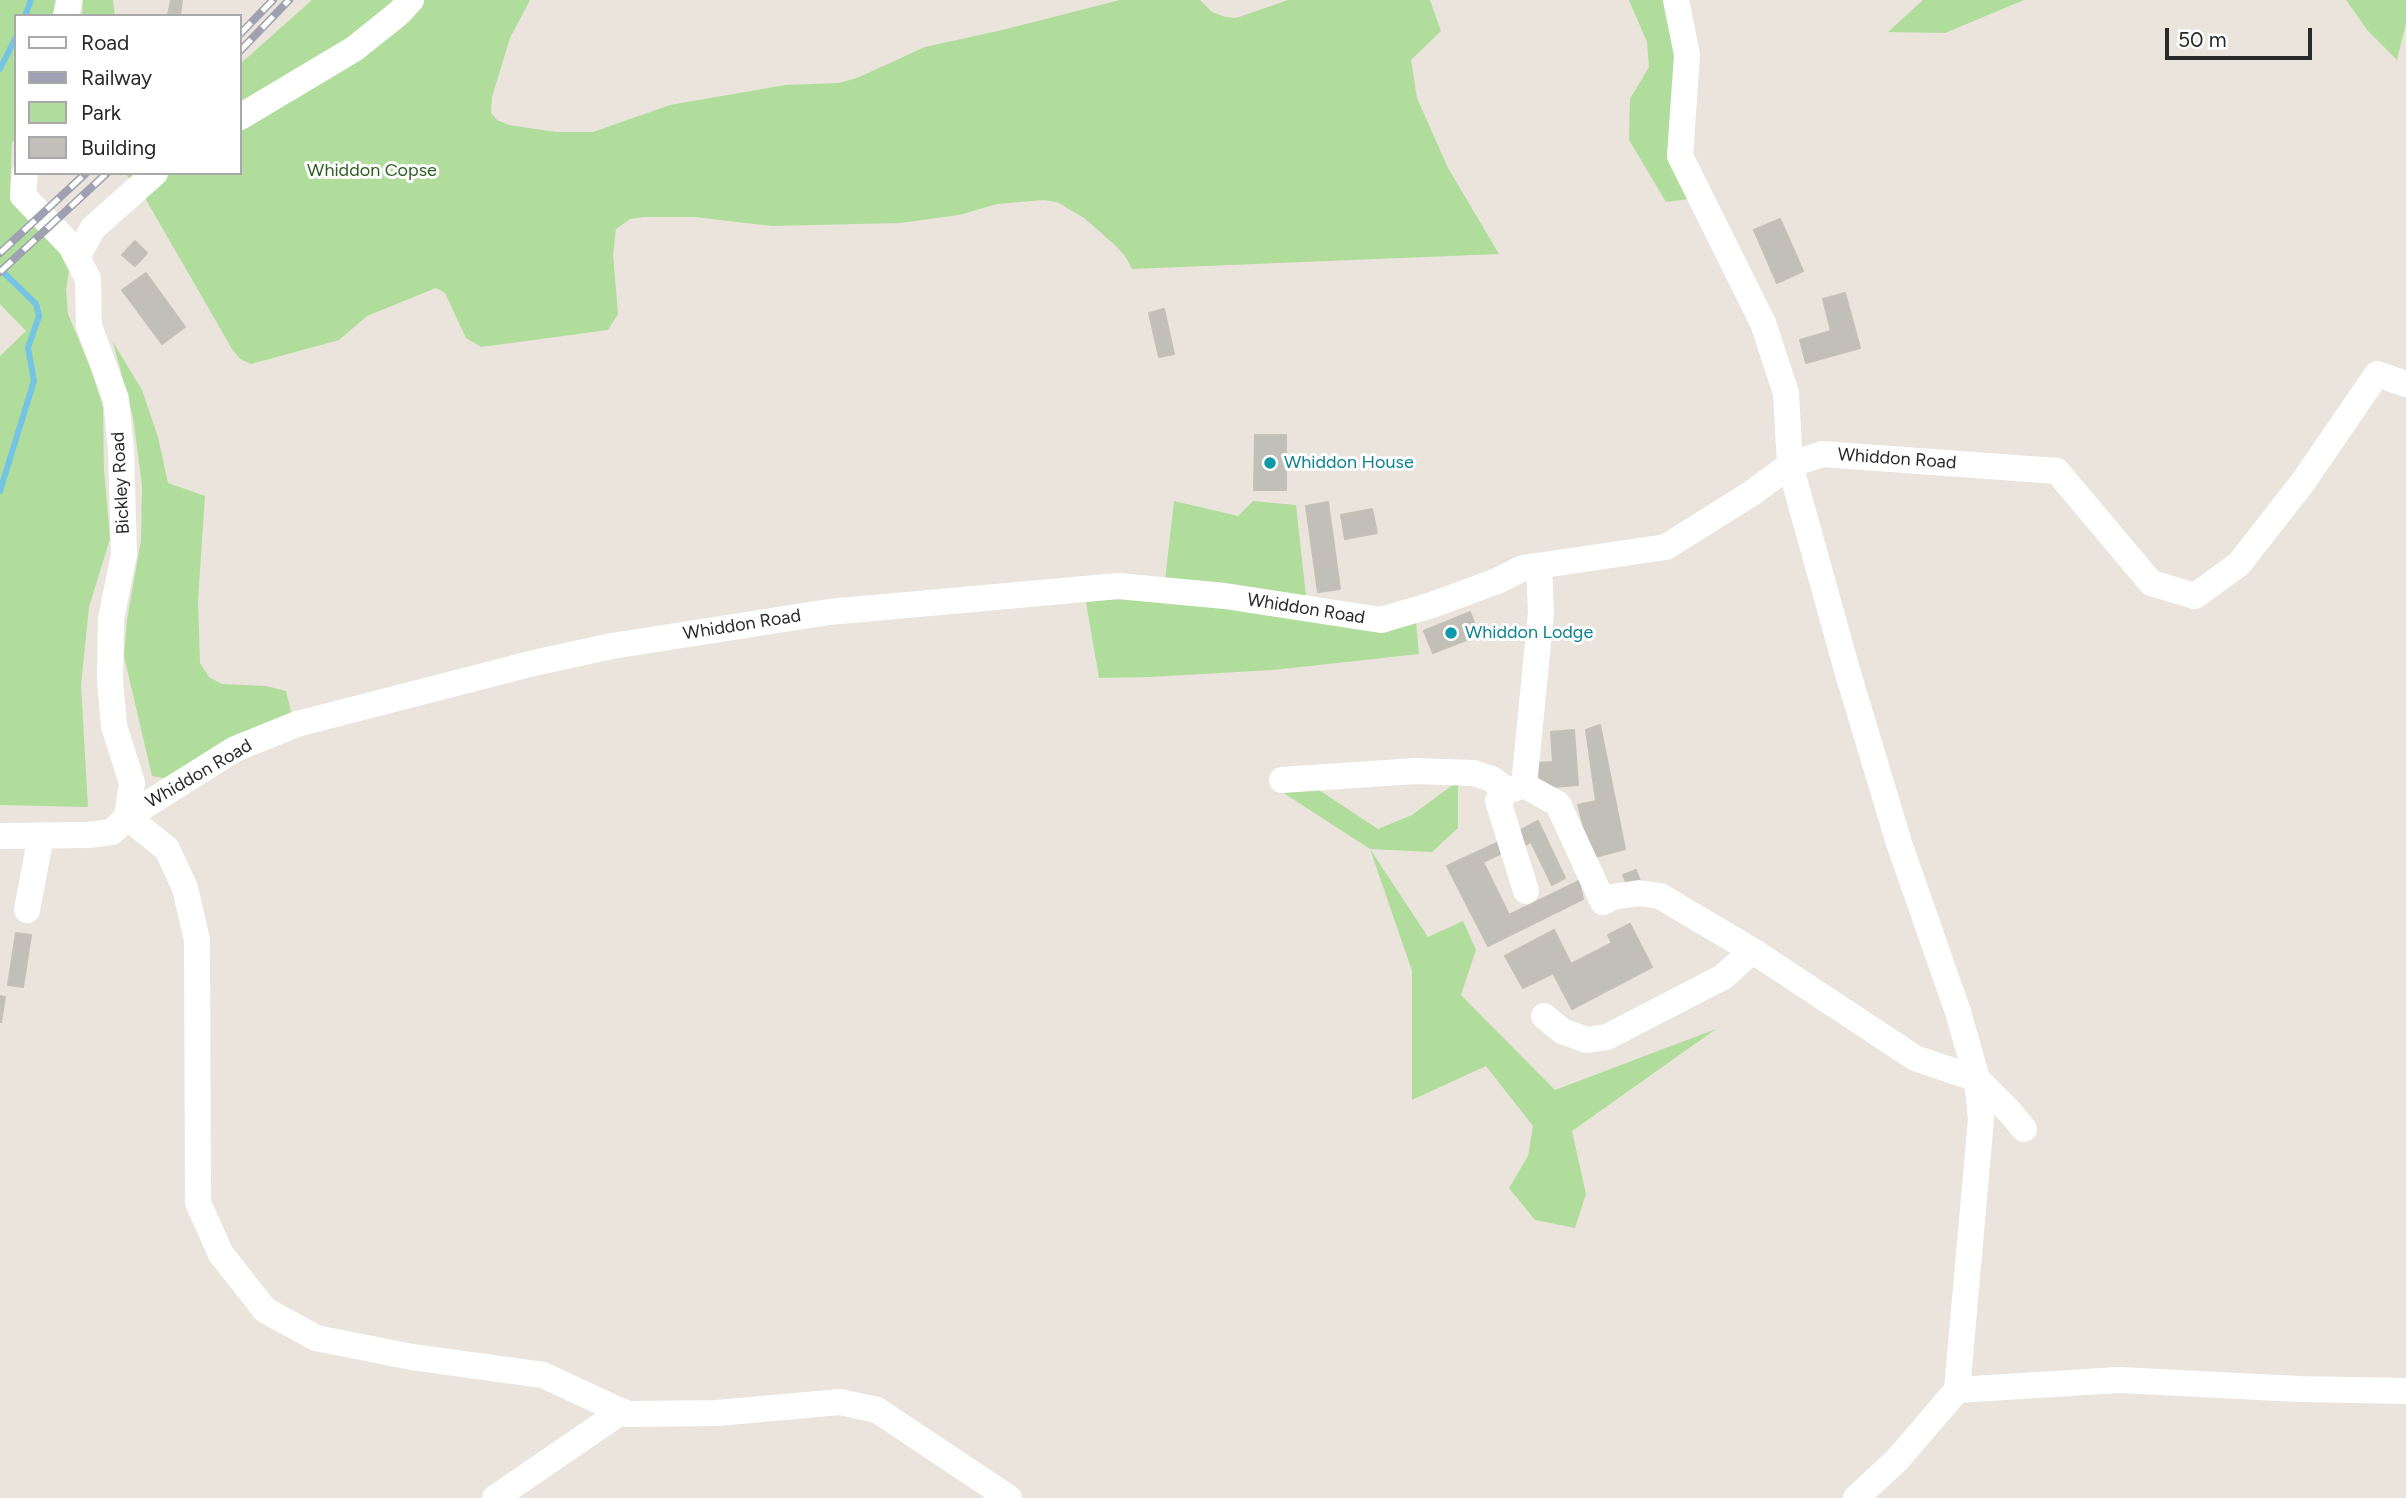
<!DOCTYPE html>
<html>
<head>
<meta charset="utf-8">
<style>
  body { margin:0 }
  #map { position:relative; width:2406px; height:1498px; overflow:hidden; background:#eae4dc; font-family:Figtree,sans-serif }
  canvas { display:block }
  .legend { position:absolute; left:14px; top:14px; width:228px; height:161px; box-sizing:border-box; background:#fff; border:2px solid #a9a9a9; margin:0; padding:9px 12px; list-style:none; font-size:21px; color:#292929 }
  .legend li { display:flex; align-items:center; gap:14px; height:35px }
  .legend b { width:35px; border:2px solid #a9a9a9 }
  .scale { position:absolute; left:2165px; top:28px; width:147px; height:32px; box-sizing:border-box; border:4px solid #292929; border-top:0; padding-left:9px; font-size:21px; line-height:24px; white-space:nowrap; color:#292929; -webkit-text-stroke:5px #fff; paint-order:stroke }
</style>
</head>
<body>
<div id="map">
<canvas width="2406" height="1498"></canvas>
<ul class="legend">
<li><b style="height:9px;background:#fff"></b>Road</li>
<li><b style="height:9px;background:#9fa1b2"></b>Railway</li>
<li><b style="height:19px;background:#b0dd9c"></b>Park</li>
<li><b style="height:19px;background:#c2beb8"></b>Building</li>
</ul>
<div class="scale">50 m</div>
</div>
<script>
const c = document.querySelector('canvas').getContext('2d');
c.lineJoin = 'round';
function paint(path, color) {
  c.fillStyle = color;
  c.fill(path, 'evenodd');
}
function poly(rows) {
  const path = new Path2D();
  for (const r of rows) {
    path.moveTo(r[0], r[1]);
    for (let i = 2; i < r.length; i += 2) path.lineTo(r[i], r[i + 1]);
  }
  return path;
}
function strokePath(path, color, width, dash) {
  c.strokeStyle = color;
  c.lineWidth = width;
  c.lineCap = dash ? 'butt' : 'round';
  c.setLineDash(dash || []);
  c.stroke(path);
}
function drawText(font, color, halo, rows, align = 'center') {
  c.font = font + ' Figtree,sans-serif';
  c.lineWidth = 6;
  c.setLineDash([]);
  c.textBaseline = 'middle';
  c.strokeStyle = halo;
  c.fillStyle = color;
  for (const [text, x, y, turn = 0] of rows) {
    c.save();
    c.translate(x, y);
    c.rotate((+turn || 0) * Math.PI / 180);
    c.textAlign = isNaN(turn) ? turn : align;
    if (halo) c.strokeText(text, 0, 0);
    c.fillText(text, 0, 0);
    c.restore();
  }
}
paint(poly([
  [0,0,59,0,57,16,16,16,16,137,12,143,10,190,18,207,59,247,70,265,66,290,68,314,90,367,103,407,104,469,110,539,89,607,81,685,88,807,0,805,0,356,26,331,0,304],
  [83,0,113,0,115,16,82,16],
  [312,0,530,0,510,38,492,97,491,113,497,120,509,125,556,132,593,132,670,105,785,85,839,83,857,78,925,47,1002,30,1120,0,1200,0,1212,12,1225,17,1236,18,1288,0,1430,0,1441,31,1411,60,1417,98,1448,168,1499,254,1132,269,1125,256,1115,245,1084,218,1057,202,1044,200,997,204,959,215,900,223,772,226,694,217,644,217,630,219,616,229,613,254,618,314,608,330,481,347,466,338,445,293,436,288,367,316,339,340,251,364,240,359,232,349,145,198,125,173,240,173,240,64],
  [1629,0,1669,0,1679,68,1667,153,1688,199,1666,202,1629,140,1630,99,1649,67,1647,42],
  [1923,0,2024,0,1945,33,1888,32],
  [2346,0,2406,0,2406,23,2397,60,2368,31],
  [113,342,142,390,158,437,168,483,205,496,198,601,200,663,209,677,222,684,266,686,286,691,292,716,226,740,164,778,152,776,124,656,127,620,141,540,142,485,133,417],
  [1174,501,1238,516,1253,501,1296,505,1306,596,1165,580],
  [1147,596,1416,622,1419,654,1273,670,1150,677,1099,678,1086,602],
  [1458,781,1458,828,1432,852,1370,849,1428,937,1463,921,1476,950,1461,995,1555,1090,1716,1029,1572,1131,1586,1194,1575,1228,1535,1220,1509,1188,1528,1156,1533,1126,1486,1066,1412,1100,1412,971,1370,849,1282,792,1316,788,1378,829,1412,815]
]), '#b0dd9c');
strokePath(poly([
  [25,16,31,0],
  [0,69,16,37],
  [0,269,36,304,39,316,28,348,34,381,0,491]
]), '#76c4e4', 6);
const building = poly([
  [171,0,182,0,180,16,168,15,171,0],
  [1780,219,1803,271,1777,283,1754,230,1780,219],
  [135,241,147,253,135,266,122,255,135,241],
  [146,273,185,327,162,344,122,290,146,273],
  [1845,293,1860,348,1806,363,1800,340,1831,331,1823,299,1845,293],
  [1164,309,1174,354,1159,357,1149,313,1164,309],
  [1255,435,1286,435,1286,490,1254,490,1255,435],
  [1328,502,1340,589,1318,592,1306,506,1328,502],
  [1372,509,1377,533,1345,539,1341,515,1372,509],
  [1470,612,1479,635,1433,653,1424,631,1470,612],
  [1600,725,1625,849,1592,858,1578,805,1596,801,1586,730,1600,725],
  [1574,730,1578,785,1540,788,1538,763,1553,762,1551,732,1574,730],
  [1538,821,1565,878,1552,885,1531,842,1524,846,1517,832,1538,821],
  [1501,841,1504,852,1483,862,1509,915,1579,881,1583,899,1488,946,1447,866,1501,841],
  [1636,870,1640,881,1628,886,1623,875,1636,870],
  [1630,924,1652,967,1572,1009,1553,973,1523,988,1505,956,1554,930,1571,964,1612,943,1608,935,1630,924],
  [16,933,31,935,23,987,8,985,16,933],
  [0,996,5,997,1,1022,0,1022,0,996]
]);
paint(building, '#c2beb8');
strokePath(building, '#c5c0b6', 2);
strokePath(poly([
  [1676,0,1687,55,1680,156,1763,323,1786,393,1790,465,1847,670,1899,843,1958,1012,1977,1079,1981,1119,1957,1390,1897,1460,1856,1498],
  [66,16,69,0],
  [240,117,354,49,399,13,411,0],
  [25,173,23,196,71,246,88,279,89,326,116,399,121,449,124,554,111,619,110,681,114,726,132,783,127,817],
  [77,257,93,228,155,173],
  [1282,780,1415,771,1474,773,1492,779,1507,791],
  [1524,785,1558,804,1603,902,1613,897,1639,893,1660,896,1756,953,1915,1058,1977,1079,2009,1111,2024,1129],
  [127,817,167,849,185,888,197,940,198,1203,221,1254,265,1310,316,1338,412,1357,543,1375,627,1414,717,1413,840,1402,877,1410,1009,1498],
  [0,836,88,835,112,832,127,817,235,749,297,724,534,663,612,646,829,612,1118,586,1225,596,1381,620,1432,605,1497,581,1523,568,1666,547,1752,493,1790,465,1822,454,2057,471,2151,583,2195,596,2239,564,2303,482,2377,374,2406,384],
  [1526,891,1498,801,1507,791,1524,785,1541,613,1539,567],
  [27,910,41,835],
  [1544,1016,1562,1031,1587,1040,1607,1037,1723,977,1752,951],
  [1957,1390,2119,1380,2299,1389,2406,1391],
  [495,1498,622,1411]
]), '#fff', 26);
const rail = poly([
  [240,34,273,0],
  [240,51,289,0],
  [0,253,86,173],
  [0,272,107,173]
]);
strokePath(rail, '#9fa1b2', 8);
strokePath(rail, '#fff', 5, [16]);
for (const [x, y, r, color] of [
  [1270,463,7,"#0f9aa8"],
  [1451,633,7,"#0f9aa8"]
]) {
  const dot = new Path2D();
  dot.arc(x, y, r, 0, 2 * Math.PI);
  c.fillStyle = color;
  c.fill(dot);
  strokePath(dot, '#fff', 2.5);
}
drawText('18px', '#2b5f1f', '#fff', [
  ["Whiddon Copse",372,171]
]);
drawText('18px', '#292929', '#fff', [
  ["Whiddon Road",1897,459,4],
  ["Bickley Road",121,483,-93],
  ["Whiddon Road",1306,609,9],
  ["Whiddon Road",742,625,-9],
  ["Whiddon Road",199,774,-30]
]);
drawText('18px', '#0d838f', '#fff', [
  ["Whiddon House",1284,463],
  ["Whiddon Lodge",1465,633]
], 'left');
</script>
</body>
</html>
